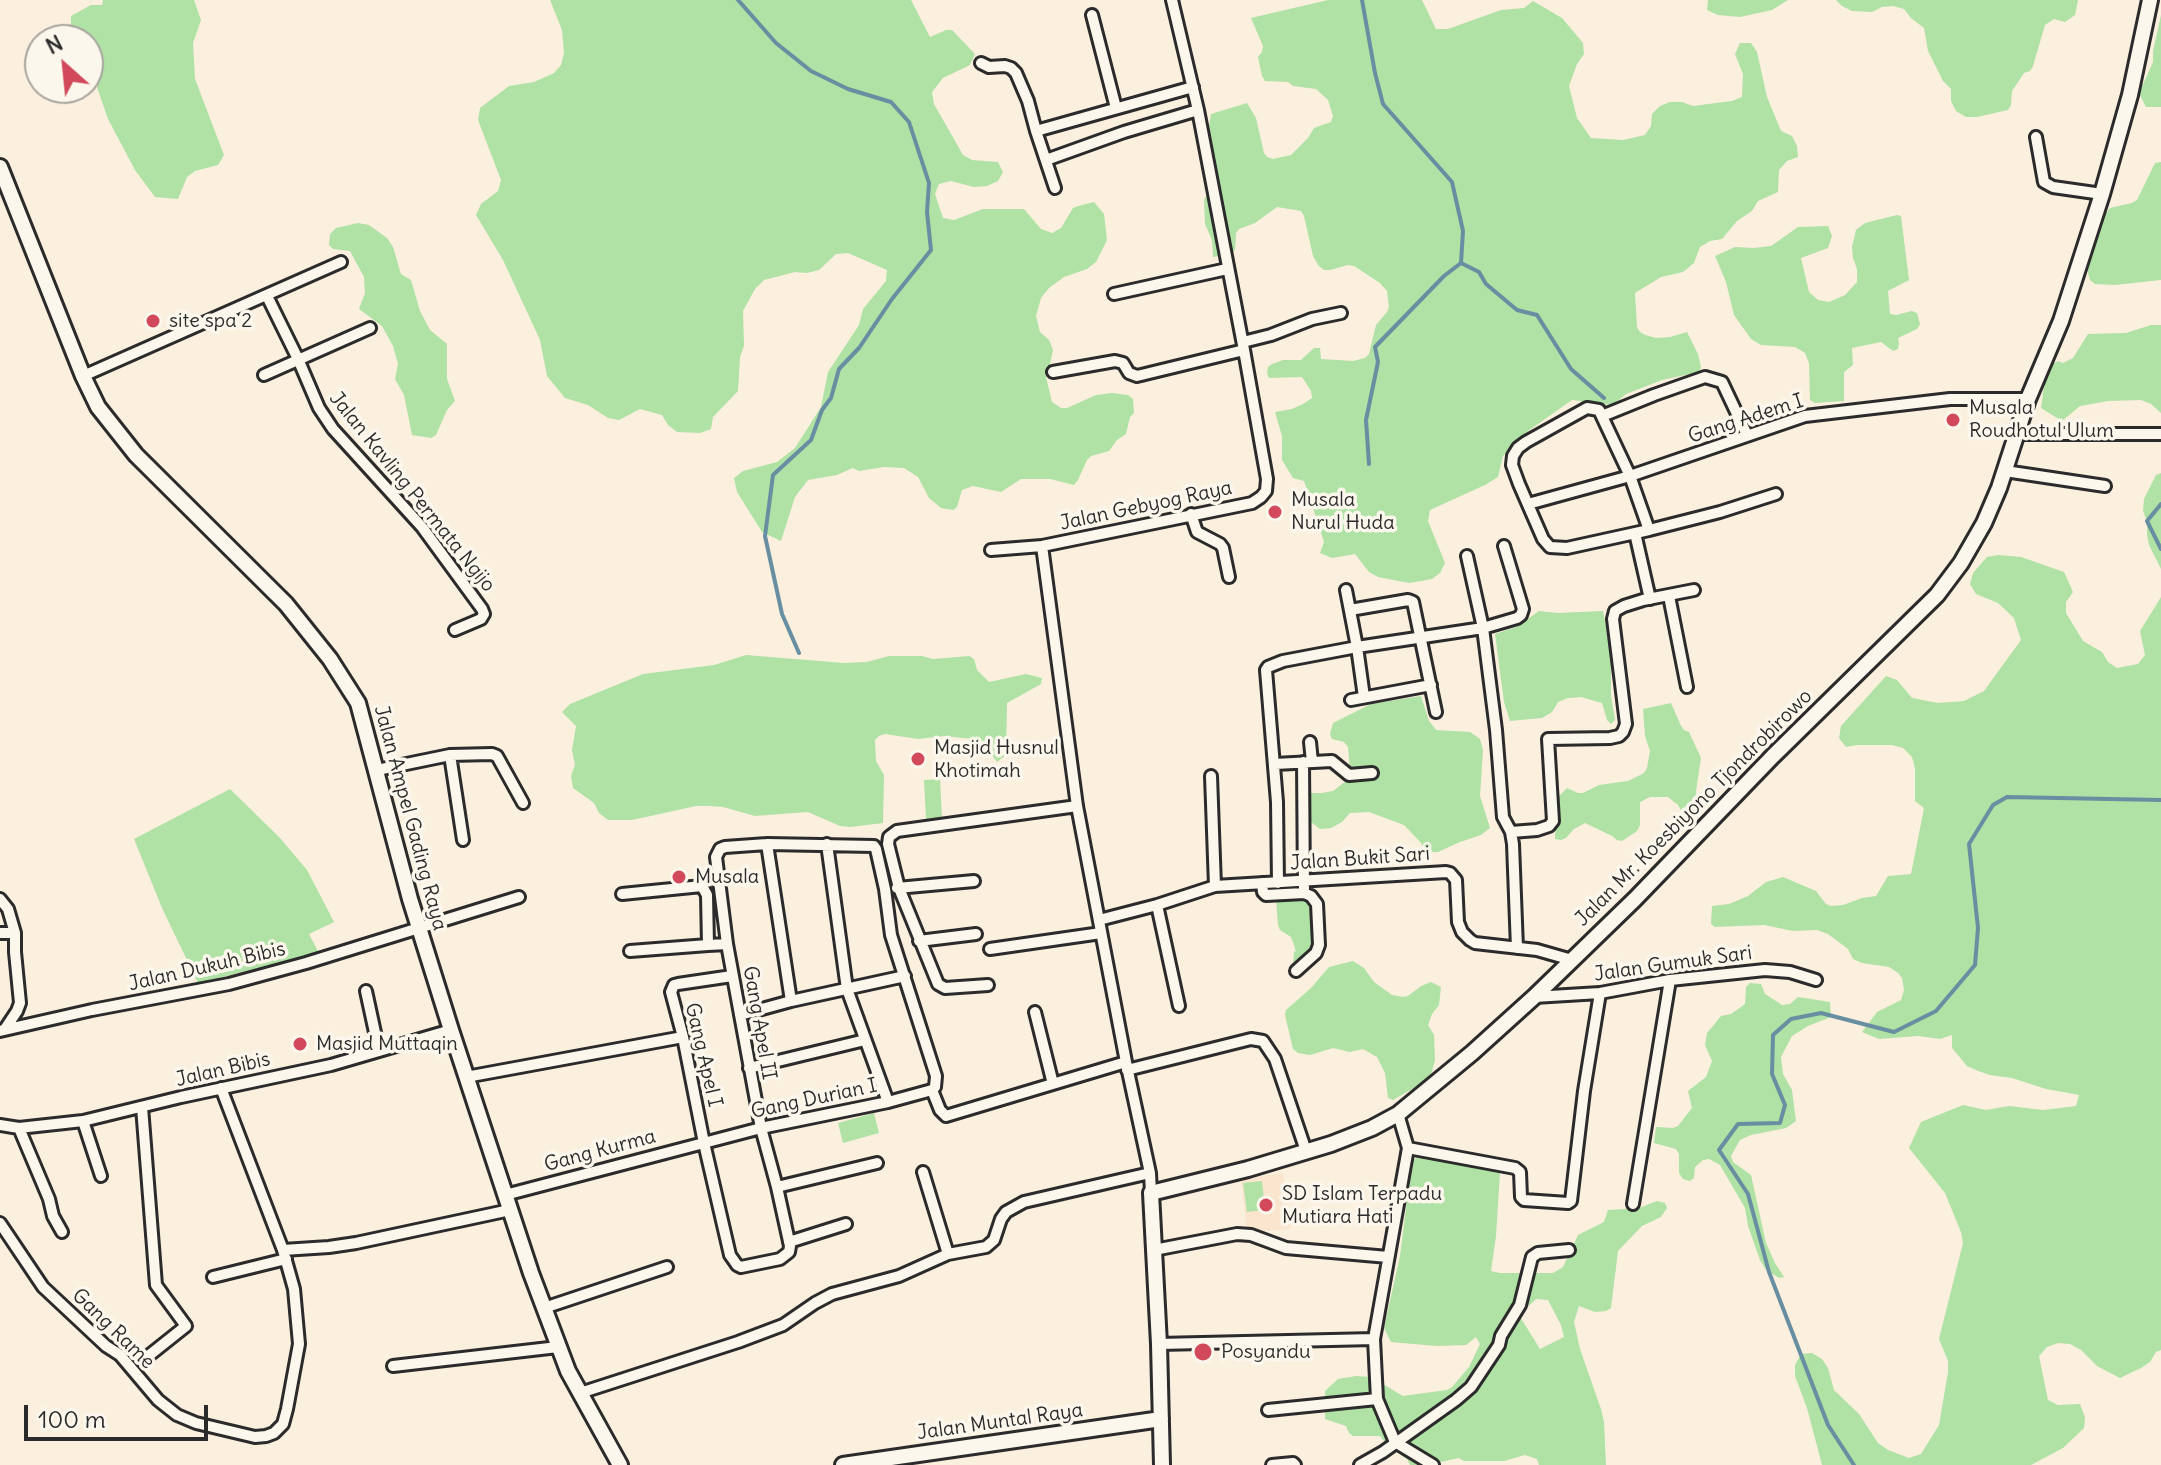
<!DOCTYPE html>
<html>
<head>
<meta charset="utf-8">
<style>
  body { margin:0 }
  #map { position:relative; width:2161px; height:1465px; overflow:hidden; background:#fbefde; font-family:Delius,sans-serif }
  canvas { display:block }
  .north { position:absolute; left:24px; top:24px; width:80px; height:80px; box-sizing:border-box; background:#fbf7ec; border:2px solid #a8a59f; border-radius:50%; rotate:333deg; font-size:22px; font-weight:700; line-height:32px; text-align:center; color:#2b2b2b }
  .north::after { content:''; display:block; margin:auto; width:28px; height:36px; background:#d1495b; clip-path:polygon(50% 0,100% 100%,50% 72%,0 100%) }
  .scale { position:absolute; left:24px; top:1405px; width:184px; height:36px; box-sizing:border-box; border:4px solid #2b2b2b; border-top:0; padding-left:10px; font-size:24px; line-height:28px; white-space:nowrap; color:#2b2b2b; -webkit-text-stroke:6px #fbf7ec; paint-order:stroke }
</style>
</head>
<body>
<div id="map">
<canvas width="2161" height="1465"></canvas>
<div class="north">N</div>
<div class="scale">100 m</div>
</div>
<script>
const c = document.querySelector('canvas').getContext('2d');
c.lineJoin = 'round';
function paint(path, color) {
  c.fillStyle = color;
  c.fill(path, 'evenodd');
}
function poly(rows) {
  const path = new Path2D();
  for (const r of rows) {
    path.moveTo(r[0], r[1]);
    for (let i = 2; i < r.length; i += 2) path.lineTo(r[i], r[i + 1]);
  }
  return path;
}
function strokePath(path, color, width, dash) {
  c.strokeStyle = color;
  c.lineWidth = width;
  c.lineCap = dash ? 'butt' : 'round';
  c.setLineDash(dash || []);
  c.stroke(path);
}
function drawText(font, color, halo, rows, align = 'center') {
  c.font = font + ' Delius,sans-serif';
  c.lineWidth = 7;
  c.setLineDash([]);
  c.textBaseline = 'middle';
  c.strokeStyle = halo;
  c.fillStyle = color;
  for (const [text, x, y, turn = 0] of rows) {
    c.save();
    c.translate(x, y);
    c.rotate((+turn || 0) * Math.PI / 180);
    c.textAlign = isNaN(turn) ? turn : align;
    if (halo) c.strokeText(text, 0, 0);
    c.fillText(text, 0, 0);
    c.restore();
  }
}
paint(poly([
  [1283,1173,1291,1229,1247,1232,1241,1179]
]), '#fae5ce');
paint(poly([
  [103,0,194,0,201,20,193,43,195,79,224,155,218,165,195,171,187,177,178,199,155,197,135,170,108,119,97,87,88,74,88,40,71,40,71,16,91,5,102,5],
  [550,0,911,0,930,37,946,30,952,30,975,54,970,65,943,78,932,92,934,104,963,155,972,160,998,162,1003,172,998,181,987,186,974,187,951,181,939,184,935,194,943,218,954,220,983,209,1024,209,1041,229,1052,233,1061,228,1073,208,1078,206,1094,202,1104,214,1107,240,1096,262,1087,269,1064,277,1049,288,1041,298,1036,316,1040,332,1049,340,1053,350,1049,369,1045,373,1052,402,1061,408,1067,408,1096,395,1112,393,1128,395,1133,399,1134,413,1130,417,1126,434,1117,440,1109,451,1091,456,1087,460,1078,480,1074,485,1050,479,1021,479,1001,492,973,486,962,490,957,507,953,510,941,508,929,498,918,477,904,468,884,467,859,471,853,468,837,475,808,480,795,497,781,541,762,532,737,492,734,478,743,471,777,462,795,448,821,407,828,372,859,325,863,309,886,281,887,270,848,253,836,254,819,270,807,273,795,272,764,280,755,289,743,311,744,346,740,357,738,391,713,417,711,429,700,433,677,432,668,425,662,415,640,409,619,420,608,418,588,405,565,398,547,376,540,340,503,260,476,215,481,204,498,191,501,180,478,120,480,108,509,86,534,82,554,73,561,65,564,53,562,30],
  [1328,0,1422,0,1436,29,1448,29,1501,10,1524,8,1533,1,1562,18,1583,43,1584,54,1577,64,1569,86,1577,118,1591,138,1623,140,1645,135,1651,126,1652,114,1660,106,1670,102,1682,102,1693,106,1732,101,1742,97,1743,74,1735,54,1740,43,1751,43,1757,52,1767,97,1781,131,1792,136,1797,146,1798,157,1787,161,1779,170,1778,192,1758,201,1752,211,1737,221,1722,239,1710,241,1700,247,1694,263,1683,272,1661,277,1635,293,1637,327,1640,332,1645,335,1656,338,1670,337,1687,332,1698,354,1701,367,1699,372,1662,380,1626,394,1613,405,1572,400,1528,431,1503,456,1498,477,1485,485,1430,510,1428,521,1445,563,1440,573,1432,579,1421,581,1409,583,1378,577,1369,572,1355,554,1332,558,1320,553,1324,542,1304,481,1293,478,1282,460,1282,436,1275,412,1292,409,1303,404,1312,398,1311,391,1302,377,1269,378,1267,373,1268,367,1272,364,1283,360,1301,360,1314,348,1320,348,1321,359,1353,361,1365,358,1369,354,1376,325,1387,312,1389,307,1387,291,1380,283,1354,266,1348,265,1330,270,1324,270,1319,266,1313,256,1304,216,1301,211,1277,207,1255,223,1239,229,1236,233,1235,250,1231,254,1213,257,1212,240,1205,224,1204,200,1217,176,1209,126,1211,114,1247,103,1256,118,1264,153,1267,157,1273,159,1291,155,1308,138,1314,128,1331,122,1333,116,1328,100,1316,89,1293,86,1288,82,1265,81,1262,76,1258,57,1262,52,1263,46,1251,18],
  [1708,0,1788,0,1772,10,1740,17,1718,15,1707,10],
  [1836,0,2078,0,2075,15,2065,22,2054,19,2045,25,2033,66,2030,71,2024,73,2012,91,2011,105,2008,110,1977,117,1966,117,1956,111,1951,101,1951,89,1943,81,1928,51,1924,28,1911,18,1904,9,1893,6,1882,7,1872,12,1852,11,1842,6],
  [2161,15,2161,107,2146,107,2140,95,2141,89,2153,62,2153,51],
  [2161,162,2161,280,2115,285,2095,284,2090,280,2087,269,2095,248,2102,218,2110,208,2132,203,2137,200,2155,163],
  [1897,215,1901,216,1909,280,1888,291,1890,314,1896,315,1912,311,1917,313,1920,324,1917,329,1898,338,1899,343,1898,349,1893,351,1881,342,1852,348,1853,365,1844,372,1844,401,1815,403,1810,400,1809,363,1805,353,1795,347,1761,345,1751,339,1734,315,1726,282,1715,256,1735,247,1754,248,1771,246,1798,227,1828,226,1832,236,1828,248,1801,258,1809,292,1818,300,1829,302,1845,295,1857,282,1857,269,1853,258,1852,247,1856,230,1865,223],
  [358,223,369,225,387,238,393,247,401,274,411,280,420,311,430,330,447,344,447,379,455,401,447,410,436,435,431,438,412,435,404,395,395,379,398,364,393,346,382,326,359,309,365,293,364,277,350,251,333,249,329,245,330,234,336,228],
  [2151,325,2161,325,2161,413,2151,404,2141,400,2108,401,2080,406,2062,421,2041,408,2045,380,2053,364,2058,361,2063,363,2073,358,2088,334,2126,333],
  [2161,473,2161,569,2149,545,2147,535,2147,521,2143,511,2144,499,2156,475],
  [1998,555,2021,557,2064,572,2073,592,2066,602,2066,613,2083,641,2102,652,2108,662,2117,668,2138,664,2145,655,2140,631,2161,597,2161,1350,2156,1352,2150,1362,2141,1368,2120,1378,2097,1366,2081,1350,2070,1344,2058,1343,2047,1347,2039,1356,2048,1400,2058,1405,2080,1404,2085,1417,2084,1428,2063,1448,2031,1465,1822,1465,1807,1408,1795,1376,1795,1365,1801,1354,1812,1353,1822,1359,1828,1368,1834,1390,1859,1414,1878,1443,1888,1450,1909,1458,1921,1454,1939,1425,1948,1372,1948,1361,1939,1339,1963,1243,1961,1232,1945,1193,1909,1148,1921,1122,1963,1105,1986,1110,2009,1106,2043,1110,2076,1106,2079,1095,2046,1089,2012,1078,1990,1075,1978,1071,1967,1066,1952,1048,1952,1035,1940,1039,1918,1036,1879,1039,1862,1032,1877,1012,1901,1000,1904,990,1902,978,1898,973,1889,967,1862,963,1853,959,1848,949,1828,934,1817,930,1793,931,1764,925,1715,927,1711,924,1712,906,1729,904,1748,896,1766,882,1783,877,1816,891,1826,904,1831,906,1843,905,1862,898,1876,896,1888,876,1911,874,1924,808,1915,801,1915,768,1912,757,1903,748,1892,745,1857,745,1846,747,1839,738,1841,726,1886,676,1897,680,1912,698,1938,703,1964,701,1984,691,2021,640,2014,618,1998,603,1976,594,1970,584,1973,573,1987,557],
  [1539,611,1558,613,1603,611,1611,656,1611,695,1615,720,1611,724,1607,720,1602,703,1581,697,1568,698,1558,702,1552,712,1542,718,1510,721,1504,702,1495,634,1516,627],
  [746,655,844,663,867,662,889,656,922,656,933,659,969,656,974,659,977,670,989,682,1026,674,1042,678,1041,684,1007,703,1006,755,997,762,981,740,945,736,918,739,885,734,879,736,875,740,876,761,884,775,883,823,850,827,840,826,808,812,755,816,723,807,710,806,696,806,632,820,608,820,599,813,594,803,573,788,571,776,575,765,572,750,576,726,562,712,570,704,643,674,714,665],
  [1421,696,1429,721,1436,730,1470,732,1480,739,1483,750,1480,796,1490,828,1481,835,1460,842,1438,852,1426,852,1421,843,1404,825,1369,812,1350,813,1342,822,1331,828,1320,829,1311,822,1305,807,1311,793,1322,793,1333,791,1346,781,1350,770,1348,747,1344,742,1332,739,1330,734,1333,723,1371,704],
  [1671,703,1681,726,1684,730,1689,732,1701,758,1696,791,1698,803,1704,806,1702,812,1692,819,1686,819,1678,805,1668,797,1650,797,1640,802,1640,825,1637,831,1622,841,1617,840,1612,836,1585,823,1574,829,1566,838,1561,840,1555,839,1556,799,1567,788,1578,793,1583,793,1599,785,1628,781,1644,773,1647,768,1650,751,1645,736,1643,709],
  [940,779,942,818,926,819,924,780],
  [230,789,280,838,307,870,334,922,309,934,319,953,198,983,162,908,134,839],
  [1299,898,1308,901,1323,917,1326,939,1323,944,1295,968,1293,966,1294,951,1296,952,1294,945,1291,937,1280,930,1278,925,1276,899],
  [1353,961,1364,968,1374,982,1392,995,1403,997,1408,996,1421,986,1431,982,1441,987,1439,1005,1432,1014,1428,1025,1434,1035,1435,1060,1432,1071,1430,1077,1419,1085,1393,1100,1388,1098,1385,1073,1377,1057,1363,1049,1350,1052,1333,1048,1310,1055,1298,1053,1293,1049,1285,1015,1286,1010,1311,988,1329,967],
  [1750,983,1761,984,1765,994,1782,1005,1790,1004,1798,997,1830,1002,1831,1017,1808,1026,1792,1036,1781,1057,1783,1074,1792,1090,1796,1121,1786,1128,1751,1135,1740,1140,1731,1156,1733,1162,1751,1175,1766,1243,1775,1263,1784,1277,1779,1278,1766,1270,1760,1260,1748,1226,1745,1208,1720,1165,1709,1159,1703,1160,1695,1167,1694,1178,1690,1181,1683,1179,1679,1173,1679,1154,1676,1149,1654,1143,1656,1127,1673,1128,1678,1126,1692,1108,1688,1091,1706,1077,1712,1061,1705,1045,1707,1033,1721,1016,1731,1014,1745,1004,1746,987],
  [874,1113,879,1133,843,1143,838,1123],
  [1419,1156,1500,1172,1496,1236,1491,1271,1500,1273,1553,1273,1563,1267,1578,1235,1604,1222,1608,1210,1639,1208,1657,1201,1665,1203,1667,1208,1661,1217,1642,1226,1618,1251,1611,1308,1606,1311,1595,1312,1579,1306,1574,1322,1580,1349,1601,1409,1604,1422,1606,1465,1539,1465,1537,1459,1525,1455,1504,1461,1464,1461,1459,1458,1426,1465,1410,1465,1407,1459,1387,1445,1380,1436,1353,1436,1349,1433,1346,1426,1325,1419,1325,1391,1338,1379,1356,1376,1371,1377,1403,1396,1447,1390,1452,1387,1469,1367,1480,1344,1476,1337,1466,1345,1437,1346,1391,1342,1384,1328,1400,1256,1409,1185,1414,1160],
  [1536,1299,1548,1300,1561,1325,1564,1337,1540,1349,1519,1315],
  [1262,1181,1265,1210,1247,1212,1243,1183]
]), '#afe2a4');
strokePath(poly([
  [738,0,776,43,811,71,848,89,891,102,909,122,929,183,927,212,931,250,892,299,859,348,839,369,831,398,822,410,811,440,773,475,765,536,782,614,799,653],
  [1362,0,1375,73,1383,104,1452,182,1463,231,1461,263,1444,276,1375,347,1378,362,1366,420,1369,464],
  [1461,263,1479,272,1486,284,1517,310,1537,315,1571,369,1604,398],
  [2161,504,2147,521,2161,549],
  [1854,1465,1828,1425,1769,1272,1748,1194,1719,1150,1738,1124,1780,1123,1785,1105,1772,1074,1773,1035,1791,1019,1821,1013,1894,1032,1936,1011,1975,965,1978,928,1969,844,1993,805,2007,797,2161,800]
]), '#678ea1', 4);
const street = poly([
  [1092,15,1116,108],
  [981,63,989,67,1005,66,1011,68,1016,73,1028,101,1036,131,1193,87],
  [1036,131,1055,188],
  [2036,137,2044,182,2053,187,2102,194],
  [1046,160,1124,132,1198,110],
  [1114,294,1227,269],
  [267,296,298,359,319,408,333,429,422,527,482,609,484,614,481,619,455,630],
  [1243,342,1271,335,1312,319,1341,313],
  [1053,372,1115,361,1123,363,1129,373,1137,376,1244,350],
  [264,375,370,328],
  [83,376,341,262],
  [1602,416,1654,395,1705,377,1722,382,1747,435],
  [2017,434,2161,434],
  [2005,471,2105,486],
  [1528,504,1630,476,1805,416,1950,399,2028,399],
  [1191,514,1197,532,1220,544,1223,548,1229,577],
  [1649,530,1630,476,1599,410,1587,408,1526,442,1518,448,1513,456,1512,465,1519,484,1543,539,1550,547,1567,548,1649,530,1720,512,1776,494],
  [1635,533,1650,599],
  [991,550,1042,546],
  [1467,556,1483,628,1496,730,1503,817,1511,832,1513,844,1517,948],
  [1346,590,1357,647,1364,697],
  [1669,596,1687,687],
  [1350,610,1408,600,1413,602,1436,712],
  [1351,700,1431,685],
  [1310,742,1312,762],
  [450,755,463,840],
  [1275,764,1332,761,1349,775,1372,773],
  [377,770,450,755,492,754,497,756,523,803],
  [1211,776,1215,886],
  [1511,832,1537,830,1549,826,1553,821,1548,739,1610,738,1619,736,1623,732,1626,724,1613,619,1615,611,1624,606,1643,600,1694,590],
  [767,844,791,1001],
  [827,844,847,989,888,1102],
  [1262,883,1263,892,1266,895,1304,893],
  [1278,883,1277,802,1266,670,1268,667,1283,661,1357,647,1483,628,1517,618,1521,615,1523,609,1504,546],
  [897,888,974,881],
  [622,894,702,886,707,895,708,945,727,944,761,1128,777,1187,790,1246,789,1252,780,1259,741,1267,737,1265,730,1255,704,1143,683,1037,671,992,674,985,678,984,732,976],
  [0,899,8,909,15,933],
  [1157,905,1179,1006],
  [1099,920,1157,905,1215,886,1446,872,1450,873,1456,880,1458,922,1462,932,1470,940,1475,943,1537,950,1572,960],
  [0,933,15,933,15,952,20,1003,17,1011,5,1029],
  [919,941,976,934],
  [727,944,716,857,720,849,725,847,767,844,874,846,876,849,885,889,891,935,936,1076,935,1087,932,1090],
  [990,949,1101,933],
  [630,951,708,945],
  [1296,971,1316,953,1319,945,1317,904,1311,896,1304,893,1303,762],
  [988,985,945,988,938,984,899,888,888,844,889,837,897,831,1077,806],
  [366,991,379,1051],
  [1534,997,1600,993,1670,980,1765,970,1790,972,1816,980],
  [1035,1012,1053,1084],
  [740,1015,791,1001,905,976],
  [0,1031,92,1010,229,984,306,963,519,897],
  [749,1068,865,1040],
  [1127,1070,1251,1039,1263,1041,1275,1059,1306,1151],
  [466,1077,683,1037],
  [932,1090,940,1110,946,1116,1126,1062],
  [1398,1114,1408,1148,1515,1168,1520,1172,1521,1197,1524,1200,1568,1203,1571,1201,1584,1091,1600,993],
  [83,1121,101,1176],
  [0,1125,19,1128,83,1121,181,1097,331,1065,451,1030],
  [19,1128,49,1199,53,1216,62,1232],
  [1408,1148,1374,1339,1377,1399,1395,1442,1433,1465],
  [923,1172,948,1254],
  [777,1187,877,1163],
  [1151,1193,1150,1173,1126,1062,1077,806,1042,546,1252,503,1261,497,1266,491,1267,479,1244,350,1198,110,1172,0],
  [505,1195,761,1128,888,1102,932,1090],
  [1633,1204,1670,980],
  [0,1223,43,1287,106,1346,120,1355,158,1400,177,1415,196,1423,255,1437,266,1436,274,1433,283,1424,287,1409,299,1344,294,1289,283,1250,221,1088],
  [789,1242,846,1224],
  [283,1250,329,1247,356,1243,510,1210],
  [1154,1250,1237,1234,1251,1235,1286,1248,1388,1257],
  [213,1277,286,1259],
  [544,1308,667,1267],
  [1159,1344,1374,1339],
  [142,1361,186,1326,156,1285,142,1107],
  [393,1366,558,1347],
  [580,1393,738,1342,783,1325,815,1303,832,1294,899,1276,948,1254,986,1247,994,1240,1001,1219,1006,1212,1024,1202,1150,1173],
  [1268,1410,1377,1399],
  [1272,1465,1293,1463,1295,1465],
  [1360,1465,1383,1452,1456,1400,1471,1387,1499,1345,1501,1336,1520,1305,1532,1257,1538,1253,1569,1250]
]);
const secondary = poly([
  [0,167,83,376,98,407,136,455,286,604,330,659,358,703,410,899,451,1030,531,1273,568,1371,620,1465],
  [843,1465,1161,1419],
  [1162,1465,1159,1344,1151,1193,1248,1169,1331,1144,1372,1128,1398,1114,1472,1053,1534,997,1635,899,1773,756,1937,595,1961,563,1984,523,1999,488,2028,399,2061,321,2102,194,2130,95,2150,0]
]);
strokePath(street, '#2b2b2b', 16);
strokePath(secondary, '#2b2b2b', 20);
strokePath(street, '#fbf7ec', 10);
strokePath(secondary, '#fbf7ec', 14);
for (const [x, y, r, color] of [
  [153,321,8,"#d1495b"],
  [1953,420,8,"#d1495b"],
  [1275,512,8,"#d1495b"],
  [918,759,8,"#d1495b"],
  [679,877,8,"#d1495b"],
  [300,1044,8,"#d1495b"],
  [1266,1205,8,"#d1495b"],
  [1203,1352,10,"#d1495b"]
]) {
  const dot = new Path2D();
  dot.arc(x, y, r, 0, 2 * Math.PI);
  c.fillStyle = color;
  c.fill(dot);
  strokePath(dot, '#fbf7ec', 3);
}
drawText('20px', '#2b2b2b', '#fbf7ec', [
  ["site spa 2",169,321],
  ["Musala",1969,408],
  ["Roudhotul Ulum",1969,431],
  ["Musala",1291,500],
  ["Nurul Huda",1291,523],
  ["Masjid Husnul",934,748],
  ["Khotimah",934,771],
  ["Musala",695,877],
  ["Masjid Muttaqin",316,1044],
  ["SD Islam Terpadu",1282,1194],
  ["Mutiara Hati",1282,1217],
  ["Posyandu",1221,1352]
], 'left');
drawText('20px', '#2b2b2b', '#fbf7ec', [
  ["Gang Adem I",1746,419,-18],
  ["Jalan Kavling Permata Ngijo",412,492,51],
  ["Jalan Gebyog Raya",1146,506,-12],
  ["Jalan Mr. Koesbiyono Tjondrobirowo",1694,808,-45],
  ["Jalan Ampel Gading Raya",410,818,75],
  ["Jalan Bukit Sari",1360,859,-4],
  ["Jalan Gumuk Sari",1673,964,-8],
  ["Jalan Dukuh Bibis",207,967,-13],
  ["Gang Apel II",759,1023,80],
  ["Gang Apel I",703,1055,77],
  ["Jalan Bibis",223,1070,-13],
  ["Gang Durian I",814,1099,-12],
  ["Gang Kurma",600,1151,-15],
  ["Gang Rame",113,1329,44],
  ["Jalan Muntal Raya",1000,1422,-8]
]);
</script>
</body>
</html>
